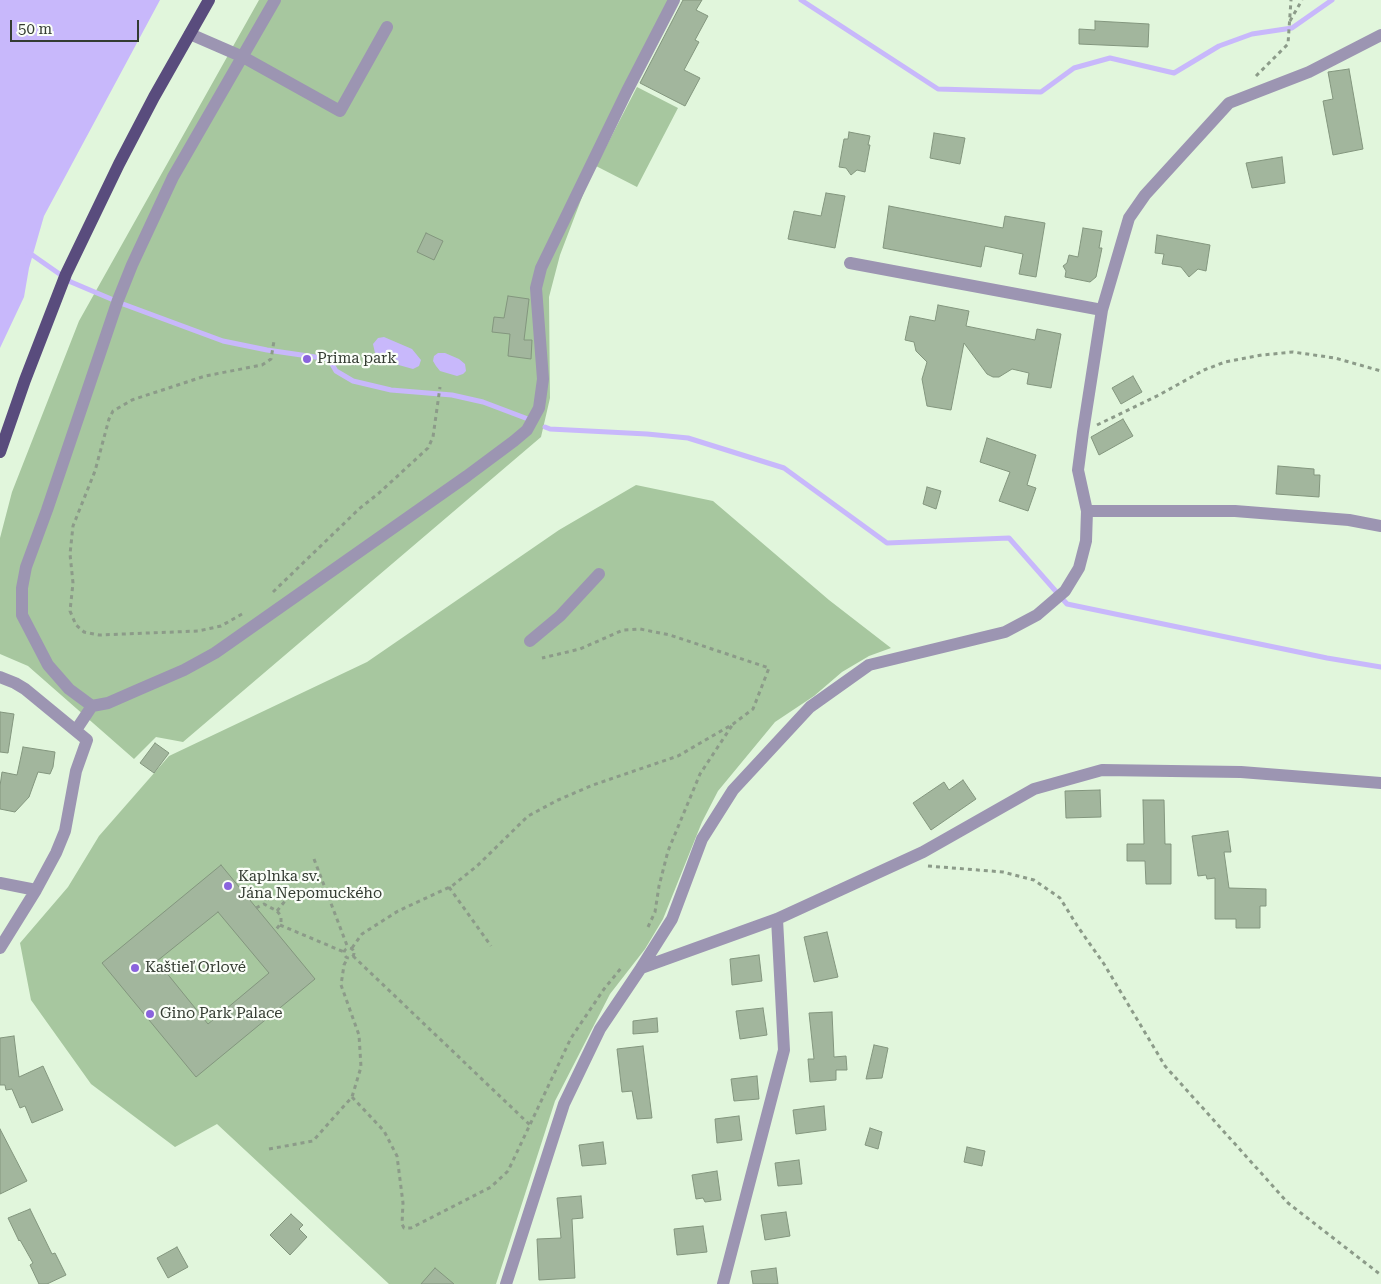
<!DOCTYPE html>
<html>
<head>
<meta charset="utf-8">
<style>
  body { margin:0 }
  #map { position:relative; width:1381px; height:1284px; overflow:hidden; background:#e1f6dc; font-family:"Roboto Serif",serif }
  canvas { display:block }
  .scale { position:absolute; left:10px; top:20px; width:129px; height:22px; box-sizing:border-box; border:2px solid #343c32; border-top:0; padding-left:6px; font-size:15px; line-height:18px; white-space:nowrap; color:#343c32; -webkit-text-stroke:4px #fafef8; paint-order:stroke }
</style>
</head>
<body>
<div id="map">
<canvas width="1381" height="1284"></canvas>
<div class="scale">50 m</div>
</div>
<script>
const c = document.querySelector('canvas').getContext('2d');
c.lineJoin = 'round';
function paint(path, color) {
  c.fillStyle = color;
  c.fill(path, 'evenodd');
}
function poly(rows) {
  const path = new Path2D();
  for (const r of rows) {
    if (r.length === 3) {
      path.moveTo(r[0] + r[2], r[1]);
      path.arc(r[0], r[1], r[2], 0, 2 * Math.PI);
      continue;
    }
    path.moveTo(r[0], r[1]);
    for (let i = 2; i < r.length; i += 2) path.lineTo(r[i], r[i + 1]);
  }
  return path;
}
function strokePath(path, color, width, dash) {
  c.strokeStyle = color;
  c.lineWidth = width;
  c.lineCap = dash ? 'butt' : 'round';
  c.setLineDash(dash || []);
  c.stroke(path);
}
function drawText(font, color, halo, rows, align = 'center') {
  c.font = font + ' "Roboto Serif",serif';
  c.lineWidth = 4.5;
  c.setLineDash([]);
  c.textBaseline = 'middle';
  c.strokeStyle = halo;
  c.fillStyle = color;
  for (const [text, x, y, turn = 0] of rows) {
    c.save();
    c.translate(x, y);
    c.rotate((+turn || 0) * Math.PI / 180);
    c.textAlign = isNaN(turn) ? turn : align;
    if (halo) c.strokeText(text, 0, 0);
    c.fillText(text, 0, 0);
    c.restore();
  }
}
paint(poly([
  [259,0,679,0,592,171,560,255,549,297,550,398,541,437,183,742,156,737,134,759,28,666,0,654,0,538,12,492,79,321],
  [637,87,678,108,637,187,596,166],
  [636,485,713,501,829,600,891,648,869,656,842,672,814,696,775,722,718,791,702,822,663,919,645,949,610,994,555,1101,496,1284,389,1284,217,1124,175,1147,91,1084,31,1000,20,943,68,887,99,836,169,756,367,662,559,530]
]), '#a7c79f');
paint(poly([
  [0,0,160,0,44,216,29,268,24,297,0,348],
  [384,337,412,349,421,360,419,366,413,369,395,364,375,353,373,344,378,338],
  [438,353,445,353,459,359,465,364,466,371,463,374,457,376,440,371,436,366,433,361,434,356]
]), '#c8b8fb');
strokePath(poly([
  [801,0,938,89,1041,92,1074,68,1110,58,1174,73,1219,46,1252,34,1292,28,1332,0],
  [28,252,71,282,123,304,223,341,267,350,329,359,336,371,353,381,391,390,452,395,483,402,528,419],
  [545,427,550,429,647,434,688,438,784,468,887,543,1009,538,1067,604,1327,658,1381,667]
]), '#c8b8fb', 5);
const building = poly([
  [683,0,702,0,696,10,708,16,695,40,699,42,684,70,700,78,685,106,640,83,683,0],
  [1095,21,1149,24,1148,47,1079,44,1079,29,1095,30,1095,21],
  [1349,69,1363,149,1333,155,1323,101,1333,99,1328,72,1349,69],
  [849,132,870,136,868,145,870,145,865,172,857,170,851,175,846,168,839,167,844,139,848,139,849,132],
  [934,133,965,138,960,164,930,158,934,133],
  [1282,157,1285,183,1252,188,1246,163,1282,157],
  [826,193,845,196,835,248,788,239,794,211,821,216,826,193],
  [889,206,1003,228,1005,216,1045,223,1036,277,1019,274,1023,254,985,246,981,267,883,248,889,206],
  [1083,228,1102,231,1099,248,1102,248,1096,277,1090,282,1065,277,1066,271,1063,266,1067,263,1069,255,1078,257,1083,228],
  [426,233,443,241,434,260,417,252,426,233],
  [1157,235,1210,245,1206,271,1198,269,1189,277,1181,267,1162,264,1164,254,1155,253,1157,235],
  [508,296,529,299,524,340,532,340,531,359,508,356,510,334,492,332,494,317,504,318,508,296],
  [938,305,969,311,966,326,1035,340,1037,329,1061,334,1051,388,1027,384,1029,373,1012,369,999,377,993,377,987,374,964,343,951,410,927,406,922,379,927,362,916,351,914,342,905,340,910,316,935,321,938,305],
  [1133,376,1142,392,1121,404,1112,388,1133,376],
  [1123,419,1133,436,1099,455,1091,437,1123,419],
  [987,438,1036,455,1027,485,1036,488,1028,511,999,501,1010,472,980,462,987,438],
  [1278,466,1314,469,1314,475,1320,475,1319,497,1276,494,1278,466],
  [927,487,941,491,936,509,923,504,927,487],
  [0,712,14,714,8,753,0,752,0,712],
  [155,743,169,753,154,773,140,763,155,743],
  [23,747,55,752,53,767,50,774,38,772,29,797,15,812,0,809,0,786,2,772,17,775,23,747],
  [963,780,976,799,931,830,913,803,944,782,949,790,963,780],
  [1100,790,1101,817,1066,818,1065,791,1100,790],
  [1143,800,1164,800,1165,844,1171,844,1171,884,1146,884,1145,861,1127,861,1127,844,1144,844,1143,800],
  [1228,831,1231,852,1224,852,1229,888,1266,889,1266,906,1260,906,1260,928,1236,928,1236,919,1215,919,1215,878,1207,879,1206,875,1198,876,1192,836,1228,831],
  [221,865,315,979,196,1077,102,963,221,865],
  [218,912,269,973,208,1024,157,961,218,912],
  [827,932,838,977,814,982,804,937,827,932],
  [759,955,762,981,732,985,730,959,759,955],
  [763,1008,767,1035,740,1039,736,1011,763,1008],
  [832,1012,834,1057,846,1056,847,1070,836,1070,836,1080,810,1082,808,1059,814,1059,809,1013,832,1012],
  [657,1018,658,1032,633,1034,633,1021,657,1018],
  [14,1036,19,1077,43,1066,63,1110,32,1123,25,1106,20,1108,12,1089,6,1090,5,1085,0,1085,0,1038,14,1036],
  [874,1045,888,1048,882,1078,866,1079,874,1045],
  [643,1046,652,1118,637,1119,632,1091,622,1092,617,1049,643,1046],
  [757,1076,759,1099,734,1101,731,1079,757,1076],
  [824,1106,826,1130,796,1134,793,1110,824,1106],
  [739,1116,742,1140,717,1143,715,1119,739,1116],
  [870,1128,882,1132,878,1149,865,1145,870,1128],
  [0,1129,27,1181,0,1194,0,1129],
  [603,1142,606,1164,582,1166,579,1145,603,1142],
  [967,1147,985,1151,982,1166,964,1162,967,1147],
  [799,1160,802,1184,778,1186,775,1163,799,1160],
  [717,1171,721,1200,705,1202,703,1198,696,1199,692,1175,717,1171],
  [581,1196,583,1218,572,1219,575,1278,539,1280,537,1239,561,1238,557,1198,581,1196],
  [30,1209,52,1254,55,1253,66,1275,47,1284,39,1284,30,1265,33,1263,20,1240,19,1241,8,1218,30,1209],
  [786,1212,790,1236,765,1240,761,1215,786,1212],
  [291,1214,303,1225,299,1229,307,1237,290,1255,270,1235,291,1214],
  [703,1226,707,1252,677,1255,674,1229,703,1226],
  [177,1247,188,1267,168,1278,157,1258,177,1247],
  [435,1268,454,1284,421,1284,435,1268],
  [776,1268,778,1284,753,1284,751,1271,776,1268]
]);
paint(building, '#a2b69d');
strokePath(building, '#83967e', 1);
strokePath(poly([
  [1290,21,1302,0],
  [1256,76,1288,44,1291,0],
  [1097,425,1159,395,1204,370,1225,362,1262,355,1293,352,1335,358,1381,371],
  [273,592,359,509,379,493,428,448,433,437,440,387],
  [242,614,221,626,198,631,99,635,84,632,76,625,70,611,73,583,70,554,73,526,95,471,109,419,113,411,132,400,205,376,262,365,271,359,274,341],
  [314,859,348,948],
  [928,866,1003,872,1034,880,1060,898,1078,927,1104,964,1165,1066,1288,1203,1381,1275],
  [449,887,491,946],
  [256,908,264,904,277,911,281,916,281,923,275,931],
  [277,911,297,886],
  [280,925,344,952],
  [648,927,655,912,659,886,668,851,700,774,733,724],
  [349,953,5],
  [352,948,362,934,398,911,452,886,477,866,528,816,558,800,593,785,678,756,733,724,753,709,769,668,670,635,640,629,623,630,580,649,542,658],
  [353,956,530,1125],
  [352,1097,384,1131,397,1156,403,1203,402,1224,404,1228,411,1228,491,1187,508,1171,571,1038,604,989,622,967],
  [269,1149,313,1141,352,1097,361,1067,359,1035,341,985,344,965,348,957]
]), '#8c9b89', 3, [4, 4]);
strokePath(poly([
  [190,34,243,57,340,111,387,27],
  [850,263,1102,310],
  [1087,511,1235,511,1349,520,1381,526],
  [530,641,560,616,599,574],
  [0,677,15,683,25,689,87,740,76,771,65,831,56,853,36,890,0,948],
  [92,706,108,703,140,689,184,670,215,653,467,476,514,441,527,430,539,408,543,379,536,288,541,268,627,91,674,0],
  [76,730,92,706,69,689,48,665,22,615,22,588,26,567,47,510,118,300,132,265,173,177,275,0],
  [0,883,36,890],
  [641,968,672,919,702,839,733,790,810,707,869,665,1005,632,1037,615,1065,591,1079,568,1086,541,1087,511,1078,470,1083,432,1102,310,1129,218,1145,195,1229,103,1309,72,1381,35],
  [506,1284,564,1104,600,1029,641,968,777,919,923,852,1034,789,1102,770,1241,772,1381,783],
  [723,1284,784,1050,777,919]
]), '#9c95b2', 12);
strokePath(poly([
  [0,452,25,380,66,274,119,164,154,97,209,0]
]), '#594c7d', 12);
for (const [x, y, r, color] of [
  [307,359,5,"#8a63dd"],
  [228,886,5,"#8a63dd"],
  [135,968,5,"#8a63dd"],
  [150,1014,5,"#8a63dd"]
]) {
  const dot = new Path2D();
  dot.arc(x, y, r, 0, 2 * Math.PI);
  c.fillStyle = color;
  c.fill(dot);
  strokePath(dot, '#fafef8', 2);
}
drawText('15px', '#343c32', '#fafef8', [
  ["Prima park",317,359],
  ["Kaplnka sv.",238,877],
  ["Jána Nepomuckého",238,894],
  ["Kaštieľ Orlové",145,968],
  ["Gino Park Palace",160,1014]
], 'left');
</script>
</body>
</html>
